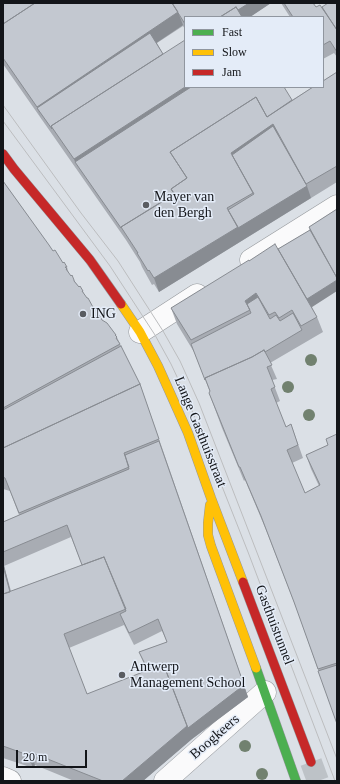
<!DOCTYPE html>
<html>
<head>
<meta charset="utf-8">
<style>
  body { margin:0 }
  #map { position:relative; width:340px; height:784px; overflow:hidden; background:#dbe0e6; font-family:"Times New Roman",serif }
  canvas { display:block }
  .frame { position:absolute; inset:0; border:4px solid #131519; pointer-events:none }
  .legend { position:absolute; left:184px; top:16px; width:140px; height:72px; box-sizing:border-box; background:#e4ecf8; border:1px solid #90969f; margin:0; padding:5px 7px; list-style:none; font-size:12px; color:#131519 }
  .legend li { display:flex; align-items:center; gap:8px; height:20px }
  .legend b { width:20px; border:1px solid #90969f }
  .scale { position:absolute; left:16px; top:750px; width:71px; height:18px; box-sizing:border-box; border:2px solid #131519; border-top:0; padding-left:5px; font-size:12px; line-height:14px; white-space:nowrap; color:#131519; -webkit-text-stroke:3px #e4ecf8; paint-order:stroke }
</style>
</head>
<body>
<div id="map">
<canvas width="340" height="784"></canvas>
<div class="frame"></div>
<ul class="legend">
<li><b style="height:5px;background:#4caf50"></b>Fast</li>
<li><b style="height:5px;background:#ffc107"></b>Slow</li>
<li><b style="height:5px;background:#c62828"></b>Jam</li>
</ul>
<div class="scale">20 m</div>
</div>
<script>
const c = document.querySelector('canvas').getContext('2d');
c.lineJoin = 'round';
function poly(rows) {
  const path = new Path2D();
  for (const r of rows) {
    path.moveTo(r[0], r[1]);
    for (let i = 2; i < r.length; i += 2) path.lineTo(r[i], r[i + 1]);
  }
  return path;
}
function strokePath(path, color, width, dash) {
  c.strokeStyle = color;
  c.lineWidth = width;
  c.lineCap = dash ? 'butt' : 'round';
  c.setLineDash(dash || []);
  c.stroke(path);
}
function paint(path, color) {
  c.fillStyle = color;
  c.fill(path, 'evenodd');
}
function drawText(font, color, halo, rows, align = 'center') {
  c.font = font + ' "Times New Roman",serif';
  c.lineWidth = 3;
  c.setLineDash([]);
  c.textBaseline = 'middle';
  c.strokeStyle = halo;
  c.fillStyle = color;
  for (const [text, x, y, turn = 0] of rows) {
    c.save();
    c.translate(x, y);
    c.rotate((+turn || 0) * Math.PI / 180);
    c.textAlign = isNaN(turn) ? turn : align;
    if (halo) c.strokeText(text, 0, 0);
    c.fillText(text, 0, 0);
    c.restore();
  }
}
strokePath(poly([
  [311,762,318,781]
]), '#bdc2c7', 22, [22, 11]);
const street = poly([
  [251,260,337,206],
  [140,332,197,295],
  [3,778,10,781],
  [165,781,265,692]
]);
const fast = poly([
  [256,668,296,781]
]);
const slow = poly([
  [121,304,140,332,158,366,188,433,211,498,243,582],
  [210,505,208,523,208,535,211,546,256,668]
]);
const jam = poly([
  [3,154,14,169,90,260,121,304],
  [243,582,311,762]
]);
strokePath(street, '#95989c', 23);
strokePath(fast, '#95989c', 10);
strokePath(slow, '#95989c', 10);
strokePath(jam, '#95989c', 10);
strokePath(street, '#fafafb', 22);
strokePath(fast, '#4caf50', 9);
strokePath(slow, '#ffc107', 9);
strokePath(jam, '#c62828', 9);
strokePath(poly([
  [3,105,81,213,118,261,163,331,180,361,199,403,337,759],
  [3,121,110,266,155,335,171,364,187,398,248,552,335,781]
]), '#bcbdbf', 1);
c.fillStyle = '#71816f';
for (const [x, y] of [
  [311,360],
  [288,387],
  [309,415],
  [245,746],
  [262,774]
]) {
  c.beginPath();
  c.arc(x, y, 6, 0, 2 * Math.PI);
  c.fill();
}
paint(poly([
  [3,3,271,3,250,17,185,17,185,29,183,26,157,43,163,54,292,100,337,72,337,182,159,292,154,284,152,285,142,267,140,262,126,240,3,64],
  [281,3,316,3,314,4,316,7,322,7,337,3,337,57,334,53,323,59,323,17,290,17],
  [3,181,53,251,63,263,67,267,69,274,74,280,76,283,79,287,83,291,84,294,94,309,102,320,116,335,121,346,140,384,248,697,192,739,143,781,74,781,35,765,33,768,3,758,3,522,19,515,10,491,3,489],
  [71,537,82,565,11,591,4,566],
  [124,625,134,645,162,631,167,642,139,652,147,671,87,694,69,648],
  [337,209,312,307,317,317,323,332,270,363,277,379,272,380,280,401,276,403,286,427,291,424,303,458,292,463,305,493,319,486,311,469,306,455,328,445,337,434,337,724,297,610,266,530,245,480,244,481,222,428,209,393,210,392,194,352,177,324,171,308,249,261,278,249,310,230,309,227]
]), '#a8acb3');
paint(poly([
  [249,3,271,3,250,17,227,17],
  [178,12,183,25,45,118,37,108,42,120,37,107],
  [185,87,214,87,75,162,74,159],
  [293,102,278,138,231,155,231,153],
  [307,186,311,198,159,292,154,278,238,227],
  [337,280,337,291,309,309,306,299],
  [256,293,262,308,250,310,245,301],
  [140,384,248,697,192,739,143,781,122,781,187,726,244,685],
  [3,563,4,565,14,606,11,597,3,566],
  [30,752,35,765,33,768,28,755]
]), '#888c92');
const building = poly([
  [3,3,35,3,3,24,3,3],
  [35,3,172,3,178,12,37,107,3,58,3,24,35,3],
  [172,3,249,3,238,10,236,7,220,17,185,17,185,24,172,3],
  [284,3,313,3,316,7,320,5,337,30,337,52,330,41,323,45,323,17,293,17,284,3],
  [328,3,337,3,337,30,322,7,328,3],
  [236,7,242,17,220,17,236,7],
  [150,33,163,54,51,126,52,129,37,108,150,33],
  [185,40,185,87,74,159,51,126,185,40],
  [337,72,337,166,306,184,273,124,231,153,253,193,227,208,238,227,154,278,149,270,148,271,137,253,138,253,121,227,175,194,171,189,187,178,170,152,256,97,267,117,313,87,323,87,323,81,337,72],
  [191,87,284,87,292,100,267,117,256,97,170,152,187,178,171,189,174,194,121,227,121,228,75,162,191,87],
  [273,126,307,186,238,228,228,210,254,194,232,155,273,126],
  [3,181,49,245,53,251,55,250,63,263,64,262,67,267,65,267,67,269,66,269,71,276,72,275,74,280,74,281,79,287,80,286,83,291,82,291,87,298,88,298,94,309,95,308,102,320,107,323,116,335,115,335,117,337,116,338,120,344,3,408,3,181],
  [337,209,337,278,309,227,337,209],
  [310,230,337,278,337,280,307,299,278,249,310,230],
  [275,244,317,317,301,326,292,310,279,318,275,312,269,315,256,293,245,301,250,310,191,340,171,308,249,260,249,261,275,244],
  [258,297,270,319,276,315,280,321,293,313,302,330,265,352,264,350,252,357,205,378,205,380,191,344,251,313,247,304,258,297],
  [121,346,140,384,3,448,3,410,121,346],
  [264,350,272,365,267,367,275,387,271,389,286,427,291,424,298,445,287,450,305,493,320,485,306,455,328,445,326,439,337,434,337,663,318,669,294,602,261,516,240,467,239,467,218,415,209,393,210,391,205,378,252,357,264,350],
  [140,384,159,439,124,453,129,467,19,513,5,478,3,477,3,448,140,384],
  [159,441,244,685,188,728,163,663,148,670,139,652,167,642,158,619,129,633,120,614,126,611,104,557,82,565,67,525,3,552,3,522,66,495,129,469,125,455,159,441],
  [104,557,126,609,64,634,87,694,148,670,163,663,187,726,122,781,103,781,30,752,28,755,3,746,3,594,104,557],
  [3,566,10,592,3,594,3,566],
  [337,665,337,724,318,671,337,665]
]);
paint(building, '#c3c8d0');
strokePath(building, '#888c92', 1);
for (const [x, y, r, color] of [
  [146,205,4,"#595c61"],
  [83,314,4,"#595c61"],
  [122,675,4,"#595c61"]
]) {
  const dot = new Path2D();
  dot.arc(x, y, r, 0, 2 * Math.PI);
  c.fillStyle = color;
  c.fill(dot);
  strokePath(dot, '#e4ecf8', 1.5);
}
drawText('14px', '#131519', '#e4ecf8', [
  ["Mayer van",154,197],
  ["den Bergh",154,213],
  ["ING",91,314],
  ["Antwerp",130,667],
  ["Management School",130,683]
], 'left');
drawText('14px', '#131519', '#e4ecf8', [
  ["Lange Gasthuisstraat",200,432,68],
  ["Gasthuistunnel",274,625,69],
  ["Boogkeers",215,737,-41]
]);
</script>
</body>
</html>
